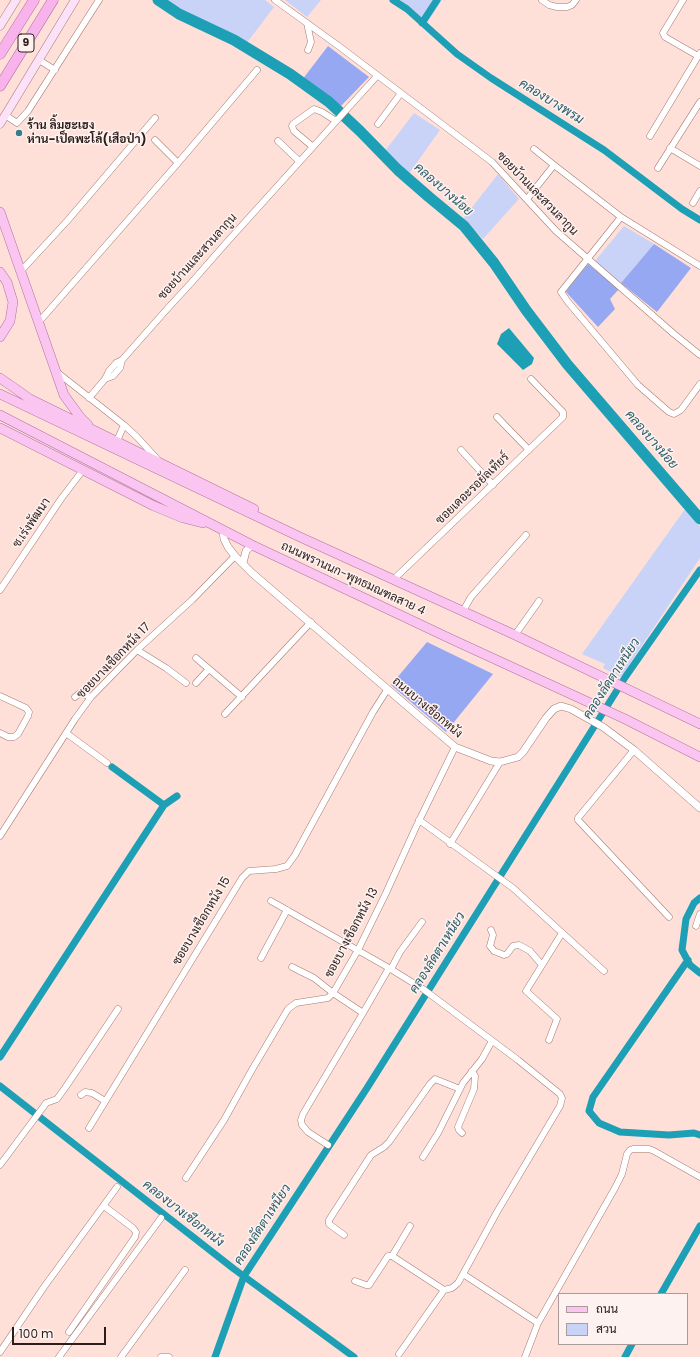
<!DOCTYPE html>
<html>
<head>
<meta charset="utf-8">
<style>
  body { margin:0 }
  #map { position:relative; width:700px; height:1357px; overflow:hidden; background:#fee0d9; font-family:Poppins,Sarabun,sans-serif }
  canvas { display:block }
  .legend { position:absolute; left:558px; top:1293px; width:130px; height:52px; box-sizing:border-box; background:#fdf2f0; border:1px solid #aa9c9a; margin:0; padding:5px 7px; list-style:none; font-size:12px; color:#2d1c18 }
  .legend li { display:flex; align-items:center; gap:8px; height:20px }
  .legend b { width:20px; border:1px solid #aa9c9a }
  .scale { position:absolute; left:12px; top:1327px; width:94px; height:18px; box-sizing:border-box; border:2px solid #2d1c18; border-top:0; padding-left:5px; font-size:12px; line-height:14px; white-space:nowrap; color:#2d1c18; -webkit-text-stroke:3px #fdf2f0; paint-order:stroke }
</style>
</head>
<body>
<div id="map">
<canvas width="700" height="1357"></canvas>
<ul class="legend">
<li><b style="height:5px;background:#fac6f1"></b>ถนน</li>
<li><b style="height:11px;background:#c8d3f7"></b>สวน</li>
</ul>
<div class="scale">100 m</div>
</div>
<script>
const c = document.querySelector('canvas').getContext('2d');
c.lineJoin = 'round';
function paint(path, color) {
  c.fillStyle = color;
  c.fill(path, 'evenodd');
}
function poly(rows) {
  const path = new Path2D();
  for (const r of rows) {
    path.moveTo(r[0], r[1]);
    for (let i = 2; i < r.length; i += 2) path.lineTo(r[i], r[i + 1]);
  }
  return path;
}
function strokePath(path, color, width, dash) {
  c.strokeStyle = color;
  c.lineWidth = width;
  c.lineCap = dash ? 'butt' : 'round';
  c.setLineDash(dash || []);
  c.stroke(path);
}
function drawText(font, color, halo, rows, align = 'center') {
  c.font = font + ' Poppins,Sarabun,sans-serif';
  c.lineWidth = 3;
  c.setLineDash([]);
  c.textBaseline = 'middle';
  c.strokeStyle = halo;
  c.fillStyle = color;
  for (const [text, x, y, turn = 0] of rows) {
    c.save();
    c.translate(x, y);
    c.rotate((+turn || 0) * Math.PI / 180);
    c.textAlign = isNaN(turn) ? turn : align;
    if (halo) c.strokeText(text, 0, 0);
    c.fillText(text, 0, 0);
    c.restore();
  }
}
paint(poly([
  [162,0,265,0,274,7,246,44,179,11],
  [285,0,321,0,307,17],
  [400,0,442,0,427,23],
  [414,113,440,130,408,175,385,151],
  [498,174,519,199,483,239,463,219],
  [624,226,654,244,621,283,595,261],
  [685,509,700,527,700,558,621,677,603,668,605,664,582,654]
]), '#c8d3f7');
paint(poly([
  [328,46,369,77,341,106,317,89,302,80],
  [654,244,691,268,657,312,621,283],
  [588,264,619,289,610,299,615,309,598,327,566,292,569,287],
  [427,642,493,674,446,732,391,685]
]), '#96a8f1');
paint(poly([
  [509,328,534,358,532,364,523,370,497,344,501,334]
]), '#1d9fb5');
strokePath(poly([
  [393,0,407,9,457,54,491,78,604,150,682,209,700,220],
  [422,23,437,0],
  [112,767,164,805],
  [700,898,694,903,686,919,682,950,690,965,700,973],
  [688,960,593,1097,589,1111,599,1123,620,1132,669,1135,694,1133,700,1135],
  [0,1057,164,805,177,796],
  [0,1086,234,1269,354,1357],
  [661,1294,700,1226],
  [215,1357,244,1276,367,1088,626,676,700,570],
  [625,1357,632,1344]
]), '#1d9fb5', 7);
strokePath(poly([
  [158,0,179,14,234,40,290,74,329,102,360,131,398,170,429,197,464,226,494,263,526,310,567,364,700,519]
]), '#1d9fb5', 11);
const minor = poly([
  [275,0,340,47,492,162,556,231,674,334,700,355],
  [542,0,549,5,557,7,567,7,572,5,576,0],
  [683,0,663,33,665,37,698,56],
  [307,23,311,42,308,50],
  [39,60,55,70],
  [5,115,17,123,28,111,99,0],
  [378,124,401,93],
  [650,136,700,53],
  [155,140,178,163],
  [278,141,299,161],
  [313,147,294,131,292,126,293,124,314,109,322,112,336,121],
  [670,148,700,166],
  [554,165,621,217,700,266],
  [658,168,700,102],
  [527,199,554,165,534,149],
  [693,203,700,191],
  [621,217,561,292,568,302,638,385,669,412,674,414,681,410,700,384],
  [21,271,68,220,155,118],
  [38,323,178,163,257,70],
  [58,373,124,425,137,437,158,460],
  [105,379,113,376,120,368,122,360],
  [89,398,105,379,109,371,116,363,122,360,168,308,191,283,227,242,377,76],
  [497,417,529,450],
  [117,441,124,425],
  [461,450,493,485],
  [394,579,563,417,563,412,559,408,531,379],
  [0,590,61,499,83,470],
  [463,611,471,597,526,535],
  [515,635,539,601],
  [137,650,166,668,186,683],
  [196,658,242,697],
  [196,683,209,669],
  [0,696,26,708,29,712,28,716,18,734,14,737,8,737,0,733],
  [75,697,80,693,91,697],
  [225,714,311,622],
  [66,733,107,763],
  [634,750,578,818,578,820,669,917],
  [419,820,513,888,604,971],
  [0,836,75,719,91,697,137,650,192,600,235,556],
  [450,844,500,762],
  [271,901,389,968,423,989,518,1060,560,1094,562,1098,560,1106,497,1212,463,1274,458,1283,452,1288,444,1290,392,1256],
  [696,926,700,914],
  [491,930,493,935,490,946,494,951,504,955,507,954,513,946,519,945,530,951,542,965],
  [261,958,287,910],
  [292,967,314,978,333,993,363,1013,303,1114,301,1120,302,1125,308,1132,328,1145],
  [391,969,400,952,422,922],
  [363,1013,389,968],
  [549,1040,557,1019,526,991,562,933],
  [81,1095,85,1092,92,1093,105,1101],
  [89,1128,242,878,249,871,276,869,287,866,295,855,373,712,387,690],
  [462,1133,459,1130,458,1127,474,1089,475,1076,472,1071],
  [423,1157,438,1133,463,1083,482,1059,492,1041],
  [0,1165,44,1106,46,1103,57,1099,65,1088,118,1009],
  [186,1178,224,1120,253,1068,288,1009,296,1003,328,998,333,993,358,950,386,893,416,827,455,747],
  [344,1235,329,1224,329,1220,371,1155,384,1147,389,1142,430,1084,435,1079,460,1089],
  [463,1274,538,1323,615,1188,622,1174,627,1154,630,1150,633,1149,649,1149,654,1151,700,1177],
  [355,1281,366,1285,369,1285,388,1256,392,1256,410,1226],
  [69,1332,135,1237,136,1232,133,1228,104,1206],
  [0,1352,44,1287,117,1187],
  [399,1354,444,1290],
  [59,1357,161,1218],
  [121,1357,185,1270],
  [161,1357,169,1357],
  [525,1357,538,1323]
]);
const tertiary = poly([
  [223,530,224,539,228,547,235,556,252,573,455,747,491,761,500,762,518,757,523,752,546,718,554,709,561,706,571,709,603,727,634,750,700,808],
  [243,563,246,551,252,545]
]);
const secondary = poly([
  [0,26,16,0],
  [0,124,75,0]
]);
const primary = poly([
  [0,212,64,395,80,417,88,425],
  [0,272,7,282,13,302,10,321,0,337],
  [0,378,30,399,254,509],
  [0,394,300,537,515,635,700,724],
  [0,415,252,545,451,639,625,719,700,757],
  [0,428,154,506,183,518,203,523]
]);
const trunk = poly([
  [0,54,34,0],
  [0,86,53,0]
]);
strokePath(minor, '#a67a70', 7);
strokePath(tertiary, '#a67a70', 8);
strokePath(secondary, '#a67a70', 9);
strokePath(primary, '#b0729f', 10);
strokePath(trunk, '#b0729f', 11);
strokePath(minor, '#fff', 6);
strokePath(tertiary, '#fff', 7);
strokePath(secondary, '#fce2f8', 8);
strokePath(primary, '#fac6f1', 9);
strokePath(trunk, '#f8b3ec', 10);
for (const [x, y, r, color] of [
  [19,133,4,"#387d8b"]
]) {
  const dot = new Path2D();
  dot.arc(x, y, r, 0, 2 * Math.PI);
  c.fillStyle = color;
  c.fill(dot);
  strokePath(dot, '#fdf2f0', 1.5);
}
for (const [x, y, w] of [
  [26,43,16]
]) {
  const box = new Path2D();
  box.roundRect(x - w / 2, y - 9, w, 18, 3);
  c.fillStyle = '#fdf2f0';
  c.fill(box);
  strokePath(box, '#2d1c18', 1);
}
drawText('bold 11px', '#2d1c18', null, [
  ["9",26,43]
]);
drawText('bold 12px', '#2d1c18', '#fdf2f0', [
  ["ร้าน ลิ้มฮะเฮง",27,126],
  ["ห่าน-เป็ดพะโล้(เสือป่า)",27,140]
], 'left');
drawText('12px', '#2d1c18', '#fdf2f0', [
  ["ซอยบ้านและสวนลากูน",537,194,46],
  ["ซอยบ้านและสวนลากูน",198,257,-48],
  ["ซอยเดอะรอยัลเทียร์",473,489,-44],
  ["ซ.เร่งพัฒนา",32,523,-56],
  ["ถนนพรานนก-พุทธมณฑลสาย 4",353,579,25],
  ["ซอยบางเชือกหนัง 17",114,661,-46],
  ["ถนนบางเชือกหนัง",427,708,40],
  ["ซอยบางเชือกหนัง 15",202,921,-59],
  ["ซอยบางเชือกหนัง 13",352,933,-62]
]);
drawText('italic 13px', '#2c5d67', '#fdf2f0', [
  ["คลองบางพรม",551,102,32],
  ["คลองบางน้อย",443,190,41],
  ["คลองบางน้อย",651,440,49],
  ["คลองลัดตาเหนียว",612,679,-57],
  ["คลองลัดตาเหนียว",438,953,-58],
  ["คลองบางเชือกหนัง",183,1214,38],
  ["คลองลัดตาเหนียว",263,1225,-57]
]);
</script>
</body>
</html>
